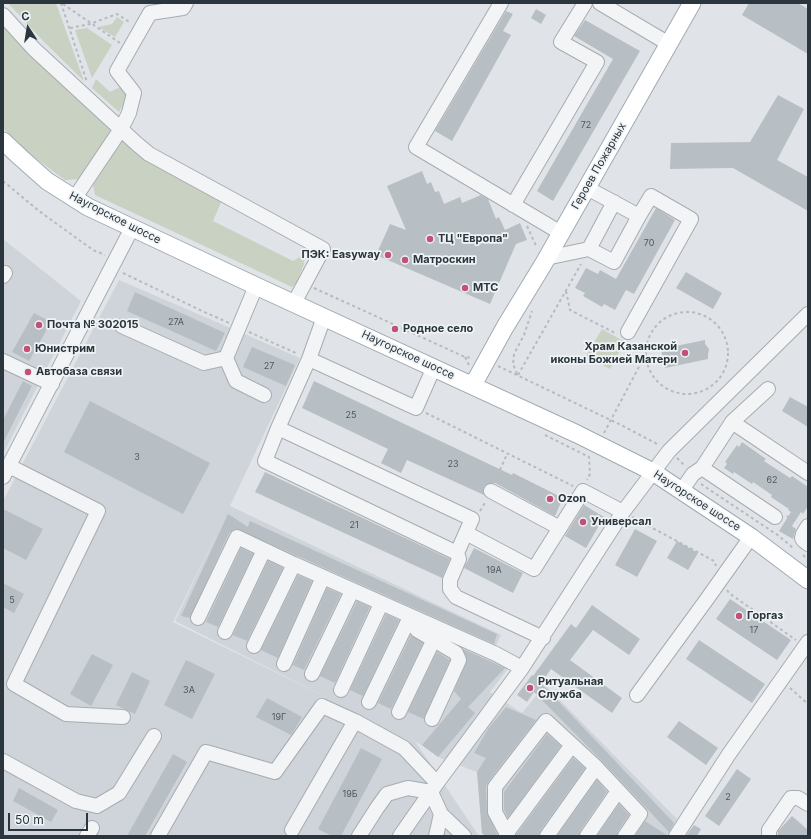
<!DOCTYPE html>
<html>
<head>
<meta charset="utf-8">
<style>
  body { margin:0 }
  #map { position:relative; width:811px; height:839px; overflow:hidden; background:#e0e4e8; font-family:Inter,sans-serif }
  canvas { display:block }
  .frame { position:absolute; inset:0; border:4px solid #2a353d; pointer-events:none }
  .north { position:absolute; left:8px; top:8px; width:40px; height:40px; -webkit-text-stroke:3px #eff3f5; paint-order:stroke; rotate:348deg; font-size:11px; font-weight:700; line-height:16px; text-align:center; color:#2a353d }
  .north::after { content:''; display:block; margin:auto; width:14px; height:18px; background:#2a353d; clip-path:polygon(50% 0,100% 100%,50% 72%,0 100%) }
  .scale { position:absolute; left:8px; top:813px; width:80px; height:18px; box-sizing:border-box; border:2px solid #2a353d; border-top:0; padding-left:5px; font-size:12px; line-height:14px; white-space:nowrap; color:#2a353d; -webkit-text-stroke:3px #eff3f5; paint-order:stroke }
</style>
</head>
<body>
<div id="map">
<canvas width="811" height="839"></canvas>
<div class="frame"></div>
<div class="north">С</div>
<div class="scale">50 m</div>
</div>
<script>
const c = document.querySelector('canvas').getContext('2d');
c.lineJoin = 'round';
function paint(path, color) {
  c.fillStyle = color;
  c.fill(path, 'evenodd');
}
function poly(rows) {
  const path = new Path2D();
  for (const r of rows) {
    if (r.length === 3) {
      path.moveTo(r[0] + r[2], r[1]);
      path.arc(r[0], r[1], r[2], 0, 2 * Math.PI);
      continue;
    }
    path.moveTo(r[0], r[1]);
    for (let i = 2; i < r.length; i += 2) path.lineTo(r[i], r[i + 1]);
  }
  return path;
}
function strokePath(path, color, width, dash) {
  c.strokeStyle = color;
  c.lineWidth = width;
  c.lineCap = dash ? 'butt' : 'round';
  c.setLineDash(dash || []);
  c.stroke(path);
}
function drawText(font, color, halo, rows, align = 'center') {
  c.font = font + ' Inter,sans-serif';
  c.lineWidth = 3.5;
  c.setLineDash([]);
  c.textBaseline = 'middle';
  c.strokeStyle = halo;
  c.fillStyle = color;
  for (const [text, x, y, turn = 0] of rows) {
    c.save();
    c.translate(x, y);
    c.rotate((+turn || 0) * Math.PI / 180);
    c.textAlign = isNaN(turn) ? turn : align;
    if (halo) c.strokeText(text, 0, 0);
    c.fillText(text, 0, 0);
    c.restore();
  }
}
paint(poly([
  [3,239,81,301,3,454],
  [119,280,300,358,230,506,501,635,491,656,510,666,490,692,522,713,545,685,677,819,667,836,485,836,482,833,477,772,440,758,415,741,479,836,3,836,3,501],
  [218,531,175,621,338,703,173,622]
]), '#ced4d9');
paint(poly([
  [8,3,56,3,84,81,44,42],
  [117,17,124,22,115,37,98,27,112,24],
  [3,23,110,127,109,135,79,179,65,180,19,146,3,128],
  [87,28,112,45,92,78,75,30],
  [96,79,110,92,120,87,124,89,128,97,119,112,92,88],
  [122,139,222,200,213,221,293,261,303,255,304,264,297,282,292,287,95,195,93,185],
  [602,329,625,342,610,369,586,356]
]), '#c8d1c2');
paint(poly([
  [749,3,798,3,808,9,808,54,742,15],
  [536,9,546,15,541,24,531,18],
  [506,11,513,14,503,31,511,35,452,141,435,131],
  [585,20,640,51,553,201,537,191,613,59,574,36],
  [778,95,804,109,777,160,808,177,808,211,733,168,670,169,671,143,750,142],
  [422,171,427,184,431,182,435,192,439,191,444,204,460,197,462,203,481,195,488,199,496,219,499,217,505,230,520,223,527,240,516,244,490,304,376,255,390,224,406,230,387,186],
  [656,208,675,220,634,294,626,290,615,310,604,304,602,307,583,296,585,293,575,288,586,268,598,274,600,270,616,279],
  [686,272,722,293,713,309,676,288],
  [135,292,225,333,216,351,127,311],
  [34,313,51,322,29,361,12,352],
  [705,340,705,344,709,349,708,355,708,359,665,368,661,349],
  [252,347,295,365,286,386,243,367],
  [23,381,32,386,3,443,3,420],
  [314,381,512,475,513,473,563,498,555,516,495,483,487,484,484,487,483,491,484,495,407,460,401,473,381,463,388,449,302,408],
  [790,397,808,407,808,427,782,411],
  [90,401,210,463,183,514,64,452],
  [742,442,766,459,764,461,790,478,792,476,808,487,808,506,803,514,801,512,792,526,796,529,793,539,779,531,791,512,788,510,789,509,771,497,772,495,753,482,752,484,734,472,733,474,724,468,727,464,725,462,737,445,739,447],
  [265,472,450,559,442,578,255,492],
  [584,505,604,517,586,548,565,536],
  [3,509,43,529,26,560,3,548],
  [228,514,248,527,250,521,497,634,494,644,237,529,233,530,229,533,190,618,181,616],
  [635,529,657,541,637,577,615,565],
  [677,541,698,553,688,570,667,558],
  [241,548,253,554,218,627,206,622],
  [474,548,523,573,513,593,464,568],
  [268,561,283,568,247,641,233,635],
  [298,575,312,581,278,658,261,650],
  [3,583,24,594,14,613,3,607],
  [327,588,341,594,304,670,293,665],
  [730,599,791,640,777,660,716,619],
  [357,601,370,607,335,683,320,676],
  [592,605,640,639,629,655,593,630,570,660,622,698,612,713,551,669,541,683,674,823,669,832,602,761,534,692,527,702,517,695,532,675,533,676,571,624,576,628],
  [386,614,399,620,363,696,350,690],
  [411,635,423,643,391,709,378,703],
  [699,640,765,684,752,703,686,659],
  [463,649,505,668,468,707,475,713,438,757,422,745,461,699,454,691,467,660],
  [437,652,450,660,424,719,408,712],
  [92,654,113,665,91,706,70,694],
  [186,660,215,674,192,719,164,705],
  [132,672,150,681,135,714,116,705],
  [267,698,302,717,291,735,256,717],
  [506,707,536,720,488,782,486,787,487,812,498,836,485,836,482,833,477,772,486,758,474,753,488,729],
  [679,721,718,748,706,765,667,737],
  [547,734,561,746,508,818,504,810,504,792],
  [361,748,382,759,341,836,332,836,318,829],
  [173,754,187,762,145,836,127,836],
  [573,758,585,768,540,831,539,836,516,836,516,835],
  [737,769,751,779,719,826,705,816],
  [597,780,607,792,580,831,579,836,557,836],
  [19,788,58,810,51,822,13,801],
  [619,804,629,815,618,831,617,836,597,836],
  [792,816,808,830,808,836,778,836,778,831],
  [645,821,668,836,635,836],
  [694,825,701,829,697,836,686,836]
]), '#b8bfc4');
const minor = poly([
  [501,3,416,147,561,233],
  [600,3,669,44],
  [3,15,34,49,137,144,149,154,323,249,294,303],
  [74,199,121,129,129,113,134,93,117,71,150,13,183,8,186,3],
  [513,205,597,62,561,42,585,3],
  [589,249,614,202],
  [546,258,589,249,614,262,639,216,587,188],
  [3,276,5,273],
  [122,326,204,363,226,358,256,286],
  [628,332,691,219,651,196,639,216],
  [226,358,236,381,264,395],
  [309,359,416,408,434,367],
  [3,361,52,384],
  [732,422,768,389],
  [278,428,472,519,457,553,265,461,278,428,309,359,324,317],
  [9,466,98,511,14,684,66,714,123,717],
  [702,468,775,517],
  [3,477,132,228],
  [682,490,693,474,702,468,732,422,808,473],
  [491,491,560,528],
  [808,526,803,534,802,538,803,540,808,544],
  [466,533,534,569,583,491,623,512],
  [457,553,459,559,450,580,450,589,456,597,543,638],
  [198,618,237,537,294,564,496,654,522,668],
  [225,632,264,550],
  [254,646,294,564],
  [284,664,323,577],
  [312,674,352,591],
  [341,690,381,604],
  [637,695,707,599,751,537],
  [369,702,410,617,417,630,456,653,459,660,432,719],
  [399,712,434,639],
  [3,761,76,801,97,806,119,793,154,736],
  [441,814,464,836],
  [292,830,355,721],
  [506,834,572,745],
  [87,836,92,828],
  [158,836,206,752,275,772,322,706,355,721,404,748,437,783],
  [359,836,377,808,387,794,408,788,431,792,441,814,436,836],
  [400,836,437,783,522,668,623,512,669,451,808,314],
  [508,836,495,812,495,787,546,721,596,767,640,814,625,836],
  [547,836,596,767],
  [587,836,618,791],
  [676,836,729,754,808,642],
  [769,836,769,830,791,798,798,798,808,804]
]);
const major = poly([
  [3,141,20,157,47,181,88,207,256,286,577,434,653,472,751,537,808,580],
  [473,385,505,327,544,263,692,3]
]);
strokePath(minor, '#a6acb1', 16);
strokePath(major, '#a0abb2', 19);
strokePath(poly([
  [61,3,87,82],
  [63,4,120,43],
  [70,28,90,24,117,14,131,23],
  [3,181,39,211,93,250,105,255],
  [527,226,537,248],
  [123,273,200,310,229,323],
  [314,288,465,357,473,358],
  [566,291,570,310,617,334],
  [687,353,41],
  [249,332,298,354],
  [465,357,469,365],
  [498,366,623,426,659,445],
  [517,374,513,364,514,354,524,335,532,311],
  [518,375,581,264],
  [426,413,573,486],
  [604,433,641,363,646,361],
  [545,435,589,457,590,474,587,480],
  [677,458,685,466],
  [495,481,507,454],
  [701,484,779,536,793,548],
  [480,511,486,501],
  [787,516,797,523],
  [632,517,714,561,716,566],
  [803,555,808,560],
  [727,590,729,593,796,640],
  [790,688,808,704]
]), '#b6bbbe', 2, [3, 3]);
strokePath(minor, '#f2f4f6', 14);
strokePath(major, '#fff', 17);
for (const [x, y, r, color] of [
  [430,239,4,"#c15177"],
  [388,255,4,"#c15177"],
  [405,260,4,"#c15177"],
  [465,288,4,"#c15177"],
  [39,325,4,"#c15177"],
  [395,329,4,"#c15177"],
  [27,349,4,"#c15177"],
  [685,353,4,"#c15177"],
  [28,372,4,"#c15177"],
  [550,499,4,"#c15177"],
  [583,522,4,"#c15177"],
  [739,616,4,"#c15177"],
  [530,688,4,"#c15177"]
]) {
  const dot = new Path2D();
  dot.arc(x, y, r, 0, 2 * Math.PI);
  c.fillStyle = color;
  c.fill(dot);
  strokePath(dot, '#eff3f5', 1.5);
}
drawText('9px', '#4e585f', null, [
  ["72",586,125],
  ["70",649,243],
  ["27А",176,322],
  ["27",269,366],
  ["25",351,415],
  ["3",137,457],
  ["23",453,464],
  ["62",772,480],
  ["21",354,525],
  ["19А",494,570],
  ["5",12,600],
  ["17",754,630],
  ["3А",189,690],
  ["19Г",279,717],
  ["19Б",350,794],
  ["2",728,797]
]);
drawText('11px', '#2a353d', '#eff3f5', [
  ["Героев Пожарных",599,166,-60],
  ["Наугорское шоссе",115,218,27],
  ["Наугорское шоссе",408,355,25],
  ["Наугорское шоссе",697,501,33]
]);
drawText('bold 11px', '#2a353d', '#eff3f5', [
  ["ТЦ \"Европа\"",438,239],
  ["ПЭК: Easyway",380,255,"right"],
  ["Матроскин",413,260],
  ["МТС",473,288],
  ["Почта № 302015",47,325],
  ["Родное село",403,329],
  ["Храм Казанской",677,347,"right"],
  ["иконы Божией Матери",677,360,"right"],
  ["Юнистрим",35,349],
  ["Автобаза связи",36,372],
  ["Ozon",558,499],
  ["Универсал",591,522],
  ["Горгаз",747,616],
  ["Ритуальная",538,682],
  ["Служба",538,695]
], 'left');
</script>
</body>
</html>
